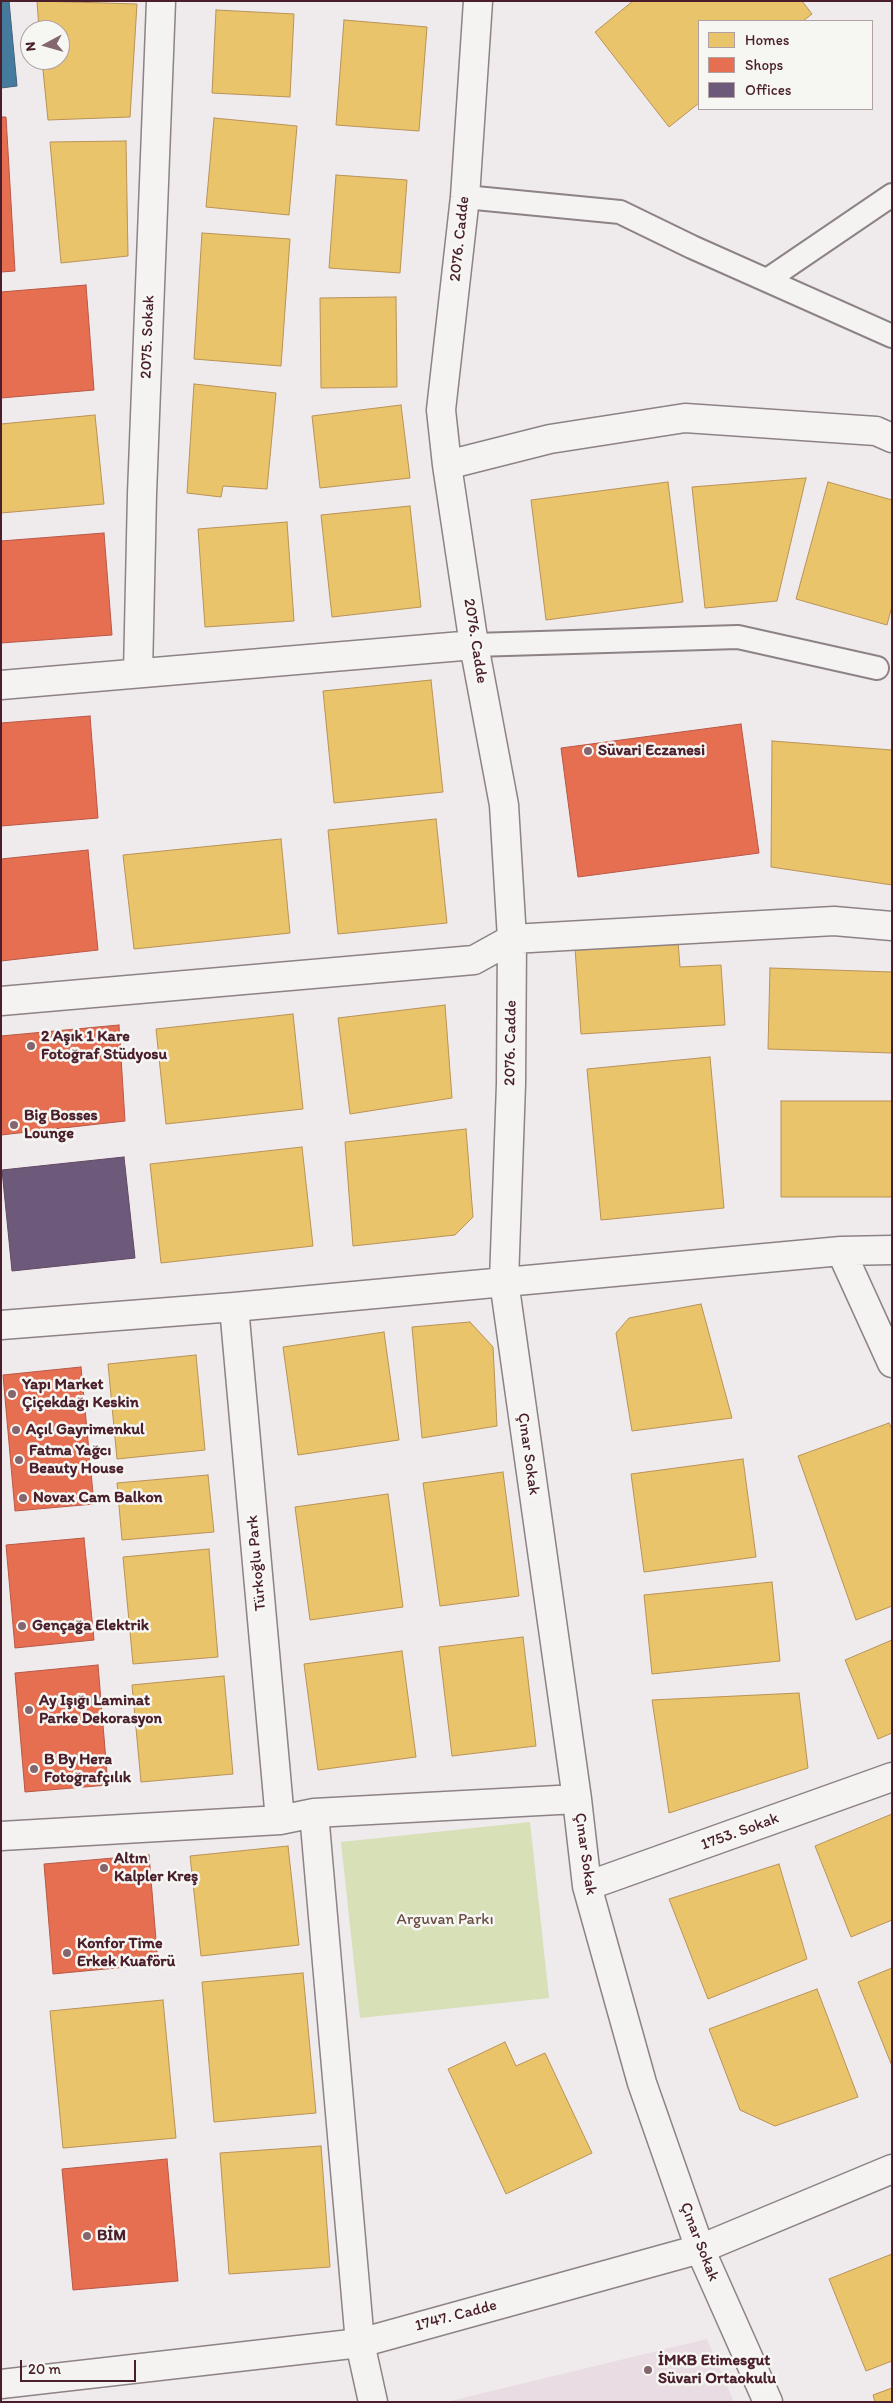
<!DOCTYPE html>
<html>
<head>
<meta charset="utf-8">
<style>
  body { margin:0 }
  #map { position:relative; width:893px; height:2403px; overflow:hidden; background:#efeaec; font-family:Itim,sans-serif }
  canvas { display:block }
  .frame { position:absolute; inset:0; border:2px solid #4a1f2b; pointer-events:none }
  .legend { position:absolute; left:698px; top:20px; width:175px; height:90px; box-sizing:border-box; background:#f6f6f2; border:1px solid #b1a0a2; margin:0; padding:6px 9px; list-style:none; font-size:15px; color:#4a1f2b }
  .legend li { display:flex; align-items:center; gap:10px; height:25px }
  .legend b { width:25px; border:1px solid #b1a0a2 }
  .north { position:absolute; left:20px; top:20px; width:50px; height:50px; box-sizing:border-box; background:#f6f6f2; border:1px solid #b1a0a2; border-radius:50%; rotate:264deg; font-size:14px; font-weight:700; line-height:20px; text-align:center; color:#4a1f2b }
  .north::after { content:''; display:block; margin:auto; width:18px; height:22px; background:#84666f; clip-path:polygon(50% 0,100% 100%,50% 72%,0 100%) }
  .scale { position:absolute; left:20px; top:2360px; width:116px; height:22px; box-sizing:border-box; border:2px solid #4a1f2b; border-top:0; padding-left:6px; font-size:15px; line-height:18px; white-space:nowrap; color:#4a1f2b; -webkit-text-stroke:4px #f6f6f2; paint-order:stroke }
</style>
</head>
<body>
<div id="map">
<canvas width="893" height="2403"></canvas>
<div class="frame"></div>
<ul class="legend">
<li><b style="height:14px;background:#e9c46a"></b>Homes</li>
<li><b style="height:14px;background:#e76f51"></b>Shops</li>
<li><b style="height:14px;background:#6d597a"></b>Offices</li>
</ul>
<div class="north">N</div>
<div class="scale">20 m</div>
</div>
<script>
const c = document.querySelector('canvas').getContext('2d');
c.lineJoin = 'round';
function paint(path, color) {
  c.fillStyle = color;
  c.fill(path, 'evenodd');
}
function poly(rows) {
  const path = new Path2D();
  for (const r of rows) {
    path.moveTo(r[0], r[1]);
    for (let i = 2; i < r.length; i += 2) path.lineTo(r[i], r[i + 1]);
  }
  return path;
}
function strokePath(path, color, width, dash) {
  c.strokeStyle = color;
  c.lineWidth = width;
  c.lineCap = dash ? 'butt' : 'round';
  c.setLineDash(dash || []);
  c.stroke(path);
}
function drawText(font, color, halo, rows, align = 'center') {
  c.font = font + ' Itim,sans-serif';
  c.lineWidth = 5;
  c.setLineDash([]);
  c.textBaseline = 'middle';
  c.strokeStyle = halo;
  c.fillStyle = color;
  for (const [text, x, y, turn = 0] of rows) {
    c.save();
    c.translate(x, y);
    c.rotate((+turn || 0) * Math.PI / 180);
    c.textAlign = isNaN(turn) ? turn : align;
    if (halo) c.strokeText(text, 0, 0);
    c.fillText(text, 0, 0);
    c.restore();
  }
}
paint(poly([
  [707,2339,734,2402,446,2402]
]), '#eadce3');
paint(poly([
  [530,1822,549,1998,360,2018,341,1842]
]), '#d8e0b7');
const homes = poly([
  [37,1,137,4,130,117,48,120,42,60,60,60,60,30,39,30,37,1],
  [633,1,802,1,812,14,803,21,699,21,699,103,669,127,595,32,633,1],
  [216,10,294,14,290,97,212,93,216,10],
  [344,20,427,27,419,131,336,125,344,20],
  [214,118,297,126,289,215,206,207,214,118],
  [126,141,128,256,61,263,50,142,126,141],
  [336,175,407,180,400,273,329,268,336,175],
  [202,233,290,239,281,366,194,359,202,233],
  [396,297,397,387,321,388,320,298,396,297],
  [194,384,276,393,267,489,223,486,221,497,187,493,194,384],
  [401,405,410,478,320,488,312,416,401,405],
  [95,415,104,504,1,513,1,424,95,415],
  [806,478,777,601,705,608,692,487,806,478],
  [668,482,683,602,546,620,531,500,668,482],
  [828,482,892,500,892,606,887,625,796,599,828,482],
  [410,506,421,607,332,617,321,515,410,506],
  [287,522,294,621,205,627,198,529,287,522],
  [431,680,443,792,334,803,323,691,431,680],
  [772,741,892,750,892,885,771,867,772,741],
  [436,819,447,923,338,934,328,830,436,819],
  [281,839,290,933,134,949,123,855,281,839],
  [678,941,680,967,721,965,725,1025,581,1034,575,948,678,941],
  [770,968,892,972,892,1053,768,1049,770,968],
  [445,1005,452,1098,350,1114,338,1018,445,1005],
  [293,1014,303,1109,166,1124,156,1029,293,1014],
  [710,1057,724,1208,601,1220,587,1069,710,1057],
  [781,1101,892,1101,892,1197,781,1197,781,1101],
  [466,1129,473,1217,455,1235,353,1246,345,1142,466,1129],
  [302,1147,313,1246,161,1263,150,1164,302,1147],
  [701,1304,732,1418,632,1431,616,1333,629,1318,701,1304],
  [470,1322,493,1347,497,1426,422,1438,412,1327,470,1322],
  [384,1332,399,1440,298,1455,283,1347,384,1332],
  [196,1355,205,1450,117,1459,108,1364,196,1355],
  [889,1423,892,1429,892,1606,856,1620,798,1456,889,1423],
  [743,1459,756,1557,644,1572,631,1474,743,1459],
  [503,1472,519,1596,440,1606,423,1483,503,1472],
  [208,1475,214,1532,122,1540,117,1483,208,1475],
  [388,1494,403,1607,310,1620,295,1507,388,1494],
  [209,1549,218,1657,133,1664,123,1557,209,1549],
  [772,1582,780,1661,652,1674,644,1595,772,1582],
  [523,1637,536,1746,452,1756,439,1647,523,1637],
  [892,1640,892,1733,878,1739,845,1660,892,1640],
  [402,1651,416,1757,318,1770,304,1664,402,1651],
  [224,1676,233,1774,141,1782,132,1685,224,1676],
  [799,1693,808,1768,669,1813,652,1700,799,1693],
  [892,1814,892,1920,851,1937,815,1846,892,1814],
  [288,1846,299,1945,201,1956,190,1856,288,1846],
  [779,1864,807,1959,708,1999,669,1899,779,1864],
  [892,1968,892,2066,858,1982,892,1968],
  [303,1973,316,2113,214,2122,202,1982,303,1973],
  [817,1989,858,2097,775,2126,740,2110,709,2029,817,1989],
  [163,2000,176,2138,63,2148,50,2011,163,2000],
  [505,2042,516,2066,545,2053,592,2153,506,2194,448,2069,505,2042],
  [321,2146,330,2267,229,2274,220,2153,321,2146],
  [892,2254,892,2361,866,2371,829,2279,892,2254],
  [892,2388,892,2402,875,2402,873,2395,892,2388]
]);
paint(homes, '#e9c46a');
strokePath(homes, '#b99257', 1);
const shops = poly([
  [1,117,6,117,15,271,1,272,1,117],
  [86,285,94,390,1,398,1,292,86,285],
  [104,533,112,635,1,643,1,541,104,533],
  [90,716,98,818,1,826,1,723,90,716],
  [741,724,759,853,578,877,561,748,741,724],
  [88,850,98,950,1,961,1,859,88,850],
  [119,1025,125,1121,1,1135,1,1036,119,1025],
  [81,1367,94,1504,15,1511,3,1375,81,1367],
  [84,1538,94,1640,15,1648,6,1545,84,1538],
  [98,1665,108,1785,25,1792,15,1673,98,1665],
  [149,1855,158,1964,53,1974,44,1864,149,1855],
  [167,2159,178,2281,73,2290,62,2169,167,2159]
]);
paint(shops, '#e76f51');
strokePath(shops, '#b85746', 1);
const offices = poly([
  [124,1157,135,1258,12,1271,2,1170,124,1157]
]);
paint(offices, '#6d597a');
strokePath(offices, '#624862', 1);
const public = poly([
  [1,1,9,1,17,86,1,88,1,1]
]);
paint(public, '#457b9d');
strokePath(public, '#465f7b', 1);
const lane = poly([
  [465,197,620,212,692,247,892,336],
  [767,280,892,195],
  [474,645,738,637,877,668]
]);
const street = poly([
  [478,1,465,197,441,410,447,465,474,645,504,805,512,939,511,1084,504,1281,577,1799,587,1886,642,2083,700,2249,768,2402],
  [447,465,550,439,685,418,876,431,892,438],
  [138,673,142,494,161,1],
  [1,685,474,645],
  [1,1001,474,960,512,939,834,921,892,926],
  [841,1251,892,1363],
  [234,1307,280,1820],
  [1,1325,234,1307,841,1251,892,1250],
  [314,1813,360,2343,373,2402],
  [1,1836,280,1820,314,1813,577,1799],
  [587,1886,892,1777]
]);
const secondary = poly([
  [1,2384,360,2343,700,2249,892,2169]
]);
strokePath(lane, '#8d8285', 26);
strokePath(street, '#8d8285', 31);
strokePath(secondary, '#8d8285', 31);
strokePath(lane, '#f4f3f2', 22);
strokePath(street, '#f4f3f2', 28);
strokePath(secondary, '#f4f3f2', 28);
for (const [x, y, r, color] of [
  [588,751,5,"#84666f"],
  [31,1046,5,"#84666f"],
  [14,1125,5,"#84666f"],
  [12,1394,5,"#84666f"],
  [16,1430,5,"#84666f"],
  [19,1460,5,"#84666f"],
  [23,1498,5,"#84666f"],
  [22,1626,5,"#84666f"],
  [29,1710,5,"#84666f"],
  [34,1769,5,"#84666f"],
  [104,1868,5,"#84666f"],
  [67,1953,5,"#84666f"],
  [87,2236,5,"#84666f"],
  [648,2370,5,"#84666f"]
]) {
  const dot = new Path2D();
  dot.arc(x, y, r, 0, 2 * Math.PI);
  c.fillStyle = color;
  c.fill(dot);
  strokePath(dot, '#f6f6f2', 2);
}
drawText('16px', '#4a1f2b', '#f6f6f2', [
  ["2076. Cadde",460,239,-84],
  ["2075. Sokak",148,337,-88],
  ["2076. Cadde",475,641,81],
  ["2076. Cadde",511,1043,-89],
  ["Çınar Sokak",528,1454,82],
  ["Türkoğlu Park",257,1563,-95],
  ["1753. Sokak",740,1832,-20],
  ["Çınar Sokak",585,1854,82],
  ["Çınar Sokak",699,2242,69],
  ["1747. Cadde",456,2316,-15]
]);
drawText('bold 16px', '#4a1f2b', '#f6f6f2', [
  ["Süvari Eczanesi",598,751],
  ["2 Aşık 1 Kare",41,1037],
  ["Fotoğraf Stüdyosu",41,1055],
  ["Big Bosses",24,1116],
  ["Lounge",24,1134],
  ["Yapı Market",22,1385],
  ["Çiçekdağı Keskin",22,1403],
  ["Açıl Gayrimenkul",26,1430],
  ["Fatma Yağcı",29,1451],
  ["Beauty House",29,1469],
  ["Novax Cam Balkon",33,1498],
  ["Gençağa Elektrik",32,1626],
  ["Ay Işığı Laminat",39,1701],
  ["Parke Dekorasyon",39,1719],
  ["B By Hera",44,1760],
  ["Fotoğrafçılık",44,1778],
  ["Altın",114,1859],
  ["Kalpler Kreş",114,1877],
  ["Konfor Time",77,1944],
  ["Erkek Kuaförü",77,1962],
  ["BİM",97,2236],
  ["İMKB Etimesgut",658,2361],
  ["Süvari Ortaokulu",658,2379]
], 'left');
drawText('16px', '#694d43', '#f6f6f2', [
  ["Arguvan Parkı",445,1920]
]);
</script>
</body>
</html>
